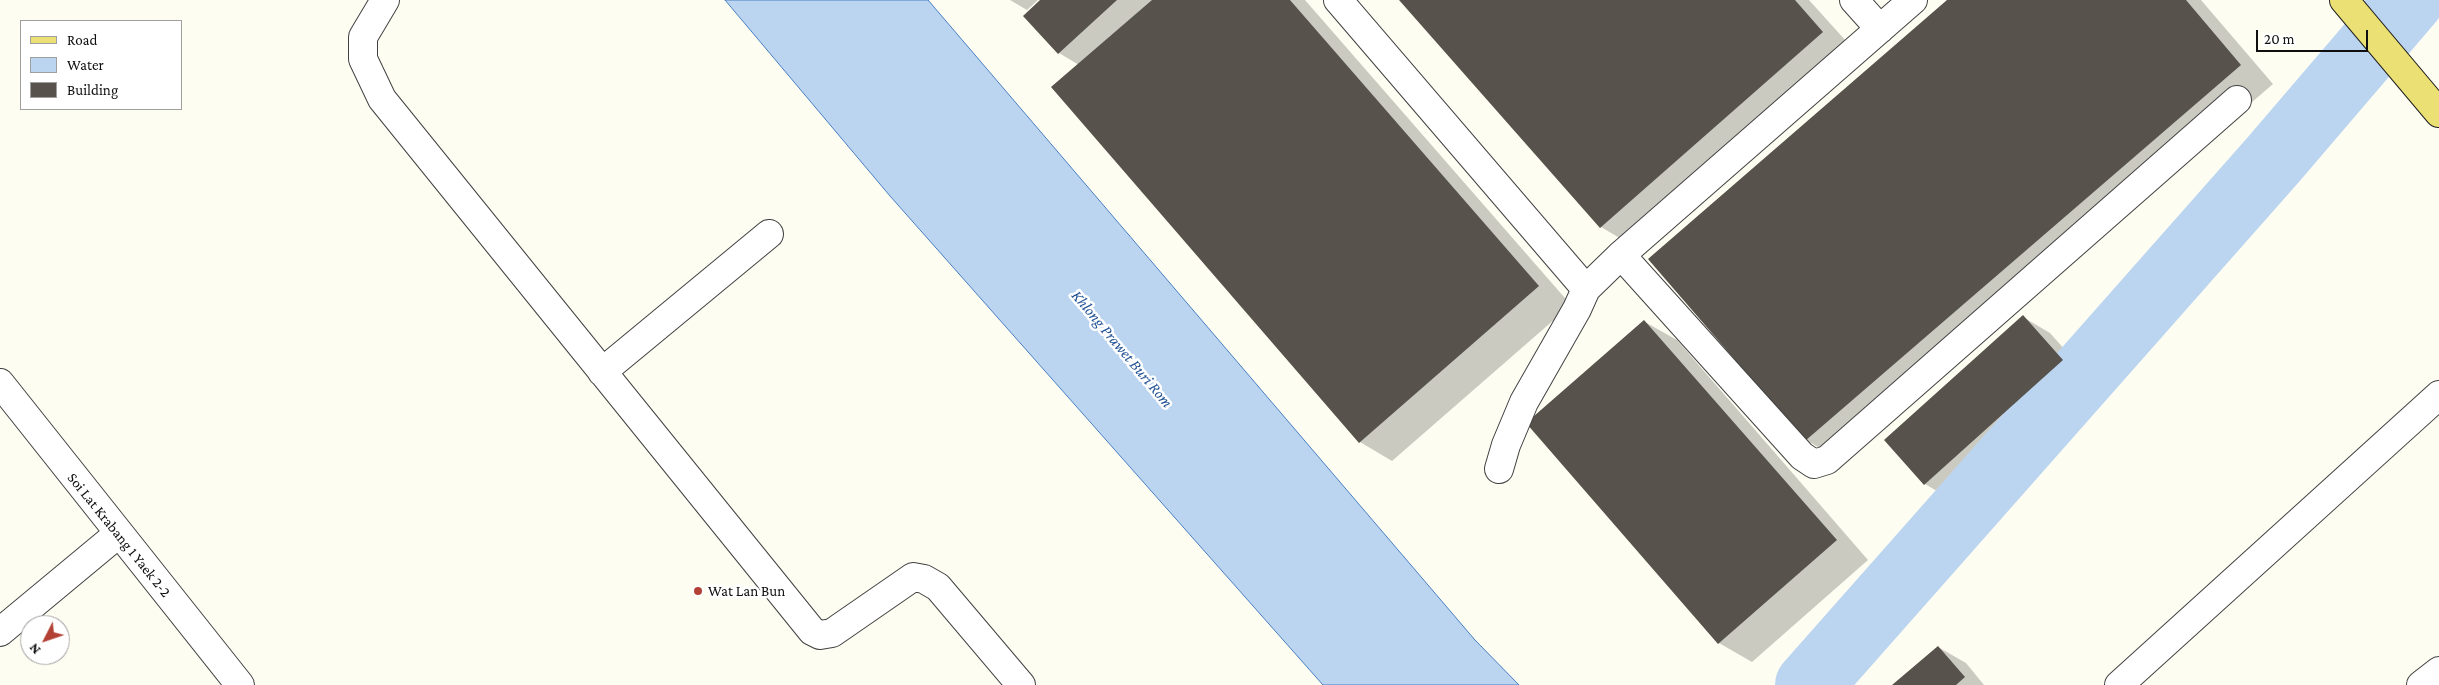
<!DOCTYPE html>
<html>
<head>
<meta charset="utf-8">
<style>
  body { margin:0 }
  #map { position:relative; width:2439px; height:685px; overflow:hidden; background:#fefdf2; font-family:"Crimson Pro",serif }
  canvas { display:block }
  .legend { position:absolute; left:20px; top:20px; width:162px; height:90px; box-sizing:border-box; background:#fff; border:1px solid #9f9f9f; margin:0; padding:6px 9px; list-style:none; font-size:15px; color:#0f0f0f }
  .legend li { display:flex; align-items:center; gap:10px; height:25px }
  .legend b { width:25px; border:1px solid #9f9f9f }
  .north { position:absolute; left:20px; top:615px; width:50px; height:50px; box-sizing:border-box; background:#fff; border:1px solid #9f9f9f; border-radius:50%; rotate:229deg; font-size:14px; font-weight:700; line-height:20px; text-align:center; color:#0f0f0f }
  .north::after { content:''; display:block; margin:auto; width:18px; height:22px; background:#b24034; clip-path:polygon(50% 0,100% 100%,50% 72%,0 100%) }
  .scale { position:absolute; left:2256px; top:30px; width:112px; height:22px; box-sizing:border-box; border:2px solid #0f0f0f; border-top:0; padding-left:6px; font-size:15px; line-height:18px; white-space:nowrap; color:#0f0f0f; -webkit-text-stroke:4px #fff; paint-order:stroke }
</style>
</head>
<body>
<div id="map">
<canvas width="2439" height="685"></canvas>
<ul class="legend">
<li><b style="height:6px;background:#ebe074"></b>Road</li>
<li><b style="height:14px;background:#bbd5f1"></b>Water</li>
<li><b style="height:14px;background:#57524c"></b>Building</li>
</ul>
<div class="north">N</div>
<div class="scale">20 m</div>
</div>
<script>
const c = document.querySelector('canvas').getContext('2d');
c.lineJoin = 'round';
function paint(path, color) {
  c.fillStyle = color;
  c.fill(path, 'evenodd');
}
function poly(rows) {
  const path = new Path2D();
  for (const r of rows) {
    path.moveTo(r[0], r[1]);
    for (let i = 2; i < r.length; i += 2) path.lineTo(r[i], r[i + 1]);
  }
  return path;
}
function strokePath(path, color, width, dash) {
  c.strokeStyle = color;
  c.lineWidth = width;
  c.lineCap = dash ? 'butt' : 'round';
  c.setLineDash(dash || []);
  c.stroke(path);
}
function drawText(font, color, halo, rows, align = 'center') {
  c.font = font + ' "Crimson Pro",serif';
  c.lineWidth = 5;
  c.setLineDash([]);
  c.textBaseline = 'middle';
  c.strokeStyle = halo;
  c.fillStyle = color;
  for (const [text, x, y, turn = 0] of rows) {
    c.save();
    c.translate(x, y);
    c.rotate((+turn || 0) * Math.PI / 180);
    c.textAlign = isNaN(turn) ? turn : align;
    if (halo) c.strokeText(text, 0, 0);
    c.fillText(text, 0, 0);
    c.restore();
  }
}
const water = poly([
  [725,0,928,0,1475,640,1519,685,1323,685,890,196,725,0]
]);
paint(water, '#bbd5f1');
strokePath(water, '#497fc1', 1);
paint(poly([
  [1010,0,1038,0,1027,10],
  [1042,0,1305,0,1571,305,1392,461,1360,442,1079,65,1059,53],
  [1400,0,1809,0,1855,51,1633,246,1601,227],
  [1949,0,2201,0,2273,84,1839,459,1806,440,1649,260],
  [2023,317,2050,333,2089,377,1952,500,1925,484,1885,440],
  [1645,322,1677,340,1868,560,1752,662,1719,643],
  [1938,647,1966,663,1984,685,1894,685]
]), '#0003');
strokePath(poly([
  [1809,685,2273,160,2410,0]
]), '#bbd5f1', 68);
paint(poly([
  [1040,0,1117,0,1058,54,1023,16],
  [1152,0,1290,0,1539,286,1359,443,1051,87],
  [1399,0,1795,0,1823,32,1600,228],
  [1947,0,2186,0,2241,65,1805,441,1648,259],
  [2023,315,2063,360,1924,485,1884,440],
  [1644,320,1837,540,1718,644,1526,423],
  [1938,646,1965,677,1956,685,1892,685]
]), '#57524c');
const minor = poly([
  [385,0,363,37,363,59,382,99,812,631,820,635,832,633,913,577,924,579,938,587,1021,685],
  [1338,0,1586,289],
  [1854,0,1880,29],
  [1621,255,1802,456,1814,464,1827,460,2237,100],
  [602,372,769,234],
  [0,383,240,685],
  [1499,469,1506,445,1524,402,1577,309,1586,289,1621,255,1913,0],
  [0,632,118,534],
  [2119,685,2439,395],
  [2421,685,2439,671]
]);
const major = poly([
  [2344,0,2439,113]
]);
strokePath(minor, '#424242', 30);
strokePath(major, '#202020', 30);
strokePath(minor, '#fff', 28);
strokePath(major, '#ebe074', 28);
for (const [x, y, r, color] of [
  [698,591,5,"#b24034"]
]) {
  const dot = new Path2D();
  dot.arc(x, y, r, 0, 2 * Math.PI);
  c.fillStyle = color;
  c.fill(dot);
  strokePath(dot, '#fff', 2);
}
drawText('15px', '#0f0f0f', '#fff', [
  ["Soi Lat Krabang 1 Yaek 2-2",119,535,51]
]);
drawText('15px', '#0f0f0f', '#fff', [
  ["Wat Lan Bun",708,591]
], 'left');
drawText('italic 16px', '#235395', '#fff', [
  ["Khlong Prawet Buri Rom",1122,349,50]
]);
</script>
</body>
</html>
